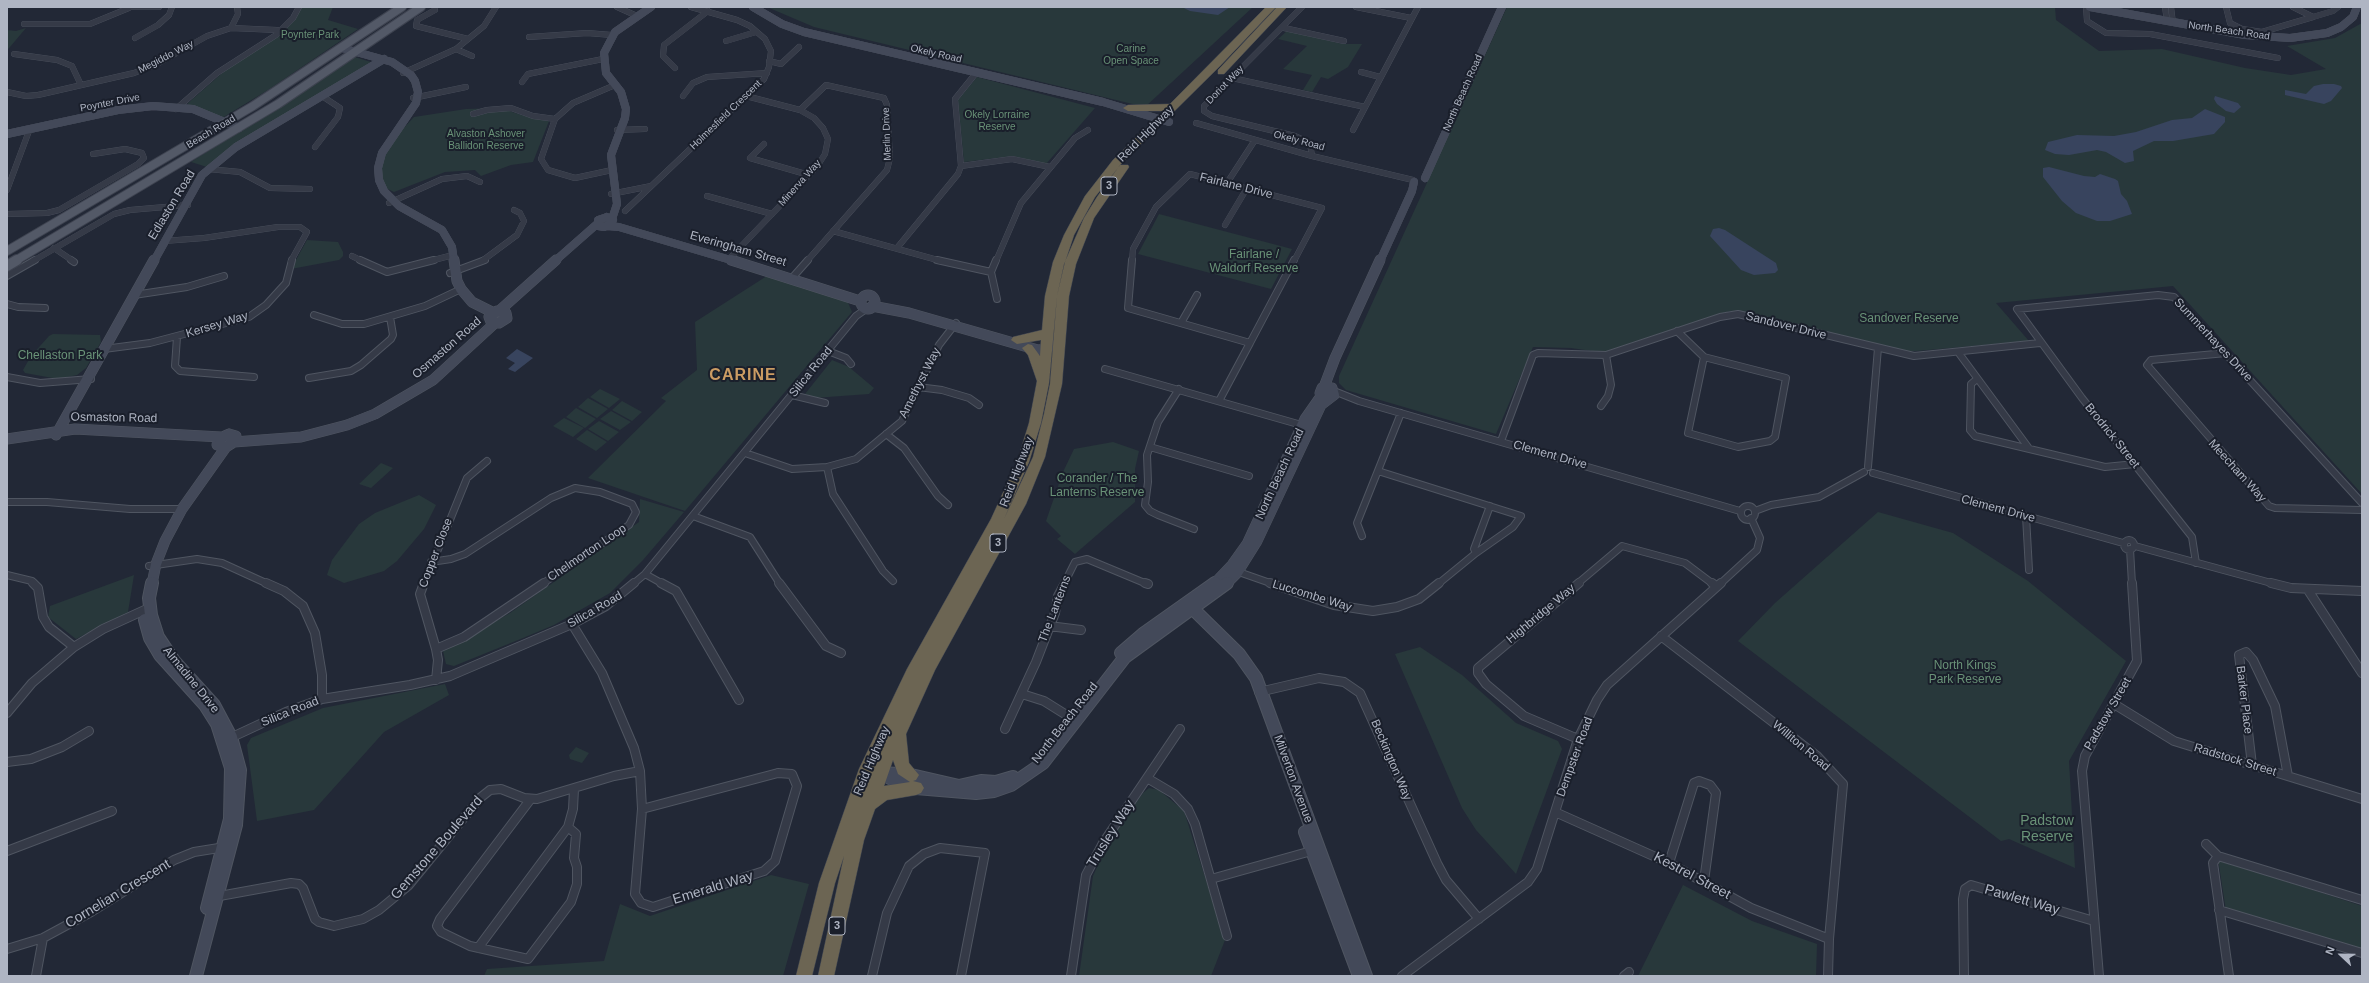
<!DOCTYPE html>
<html>
<head>
<meta charset="utf-8">
<style>
  body { margin:0 }
  #map { position:relative; width:2369px; height:983px; overflow:hidden; background:#222836; font-family:Arial,sans-serif }
  canvas { display:block }
  .frame { position:absolute; inset:0; border:8px solid #afb5c3; pointer-events:none }
  .north { position:absolute; left:2321px; top:935px; width:40px; height:40px; -webkit-text-stroke:3px #1a1f2b; paint-order:stroke; rotate:292deg; font-size:11px; font-weight:700; line-height:16px; text-align:center; color:#afb5c3 }
  .north::after { content:''; display:block; margin:auto; width:14px; height:18px; background:#afb5c3; clip-path:polygon(50% 0,100% 100%,50% 72%,0 100%) }
</style>
</head>
<body>
<div id="map">
<canvas width="2369" height="983"></canvas>
<div class="frame"></div>
<div class="north">N</div>
</div>
<script>
const c = document.querySelector('canvas').getContext('2d');
c.lineJoin = 'round';
function paint(path, color) {
  c.fillStyle = color;
  c.fill(path, 'evenodd');
}
function poly(rows) {
  const path = new Path2D();
  for (const r of rows) {
    if (r.length === 3) {
      path.moveTo(r[0] + r[2], r[1]);
      path.arc(r[0], r[1], r[2], 0, 2 * Math.PI);
      continue;
    }
    path.moveTo(r[0], r[1]);
    for (let i = 2; i < r.length; i += 2) path.lineTo(r[i], r[i + 1]);
  }
  return path;
}
function strokePath(path, color, width, dash) {
  c.strokeStyle = color;
  c.lineWidth = width;
  c.lineCap = dash ? 'butt' : 'round';
  c.setLineDash(dash || []);
  c.stroke(path);
}
function drawText(font, color, halo, rows, align = 'center') {
  c.font = font + ' Arial,sans-serif';
  c.lineWidth = 4;
  c.setLineDash([]);
  c.textBaseline = 'middle';
  c.strokeStyle = halo;
  c.fillStyle = color;
  for (const [text, x, y, turn = 0] of rows) {
    c.save();
    c.translate(x, y);
    c.rotate((+turn || 0) * Math.PI / 180);
    c.textAlign = isNaN(turn) ? turn : align;
    if (halo) c.strokeText(text, 0, 0);
    c.fillText(text, 0, 0);
    c.restore();
  }
}
paint(poly([
  [302,7,333,7,328,20,358,29,268,90,222,118,187,104,229,67,286,28],
  [767,7,1253,7,1145,107,814,27],
  [1507,7,2055,7,2056,20,2099,51,2162,49,2245,68,2291,75,2326,69,2287,46,2335,38,2362,23,2362,494,2173,286,1996,303,2029,341,1905,352,1730,311,1606,353,1571,348,1533,347,1496,434,1346,390,1339,383,1339,376],
  [26,28,10,47,7,50,7,30,16,31],
  [1287,31,1343,44,1362,44,1348,67,1328,79,1321,77,1312,92,1303,90,1312,75,1283,69,1307,46,1278,39],
  [355,57,374,63,207,167,191,162],
  [977,77,1095,108,1046,164,1013,156,964,162,958,100],
  [499,108,525,116,549,121,533,162,511,165,481,176,475,170,445,172,394,192,386,188,379,173,384,157,400,132,414,117,466,109],
  [1159,214,1292,249,1271,289,1138,254],
  [307,240,338,242,343,252,343,256,339,260,291,269],
  [770,274,847,300,852,312,685,511,588,478,666,401,661,398,697,370,695,322],
  [53,334,100,335,101,342,86,368,77,375,58,379,25,373,23,370,31,356,49,336],
  [832,360,849,367,874,388,869,394,814,398,805,394],
  [600,389,620,399,609,408,590,397],
  [588,398,608,409,597,418,578,407],
  [622,401,642,412,632,421,612,410],
  [576,408,596,419,585,428,566,417],
  [611,411,631,422,620,430,600,419],
  [564,418,584,428,573,437,553,426],
  [599,421,619,432,608,441,588,429],
  [587,430,607,442,596,451,576,439],
  [1113,442,1139,451,1135,469,1135,502,1075,554,1057,539,1061,536,1046,521,1063,472,1074,449],
  [381,463,393,468,371,488,359,484],
  [419,495,436,505,424,529,397,561,384,571,344,583,327,575,332,560,359,524,375,513],
  [640,499,684,512,643,560,610,593,554,625,523,638,454,666,446,664,443,651,510,613,639,522],
  [1878,512,1953,533,2028,581,2126,661,2069,761,2075,868,2009,839,2001,841,1738,641,1775,603],
  [134,575,128,612,76,639,48,617,50,606],
  [1420,647,1462,675,1516,723,1558,741,1562,749,1516,874,1476,830,1462,808,1395,654],
  [445,684,449,695,384,732,314,810,257,821,247,745,251,738,323,708],
  [576,747,589,753,582,763,570,759,569,755],
  [1149,788,1159,790,1184,811,1225,940,1211,976,1079,976,1093,876,1108,843,1143,793],
  [2218,859,2362,906,2362,953,2226,911],
  [771,875,809,884,783,976,484,976,487,969,604,961,620,904,650,916],
  [1683,885,1752,921,1817,944,1816,976,1638,976]
]), '#28383b');
paint(poly([
  [1182,7,1230,7,1218,15,1190,11],
  [2323,84,2334,84,2341,86,2342,88,2331,101,2324,104,2285,95,2285,90,2306,94,2314,86],
  [2215,96,2238,103,2241,107,2234,113,2226,111,2217,104,2214,99],
  [2205,109,2225,117,2225,122,2214,134,2173,141,2154,141,2133,151,2134,161,2125,163,2106,152,2097,150,2069,155,2055,154,2045,150,2048,142,2077,135,2114,136,2136,132,2172,120,2192,118],
  [2049,167,2084,176,2095,177,2100,174,2115,179,2118,181,2121,194,2127,201,2132,214,2110,221,2097,221,2076,213,2062,201,2043,177,2043,168],
  [1719,228,1725,230,1776,263,1778,270,1775,273,1754,275,1741,270,1710,236,1713,229],
  [517,349,533,358,515,372,508,369,515,363,506,358]
]), '#38445e');
const streetFar2 = poly([
  [129,7,159,7],
  [617,7,637,16],
  [1302,7,1204,106,1204,111,1212,116,1295,136,1310,143,1312,156],
  [1356,7,1411,18],
  [2086,7,2087,21,2106,33,2150,34,2278,58],
  [2165,7,2167,21],
  [2171,7,2173,23],
  [2226,7,2230,23,2242,29,2262,32,2313,17,2293,7],
  [435,10,417,20,416,26,468,39],
  [2313,17,2333,11,2338,7],
  [24,24,90,24,129,8],
  [231,28,238,14,237,7],
  [1284,28,1344,41],
  [529,37,587,33,612,35],
  [135,38,158,25,169,15,172,7],
  [726,41,756,32],
  [456,49,472,56],
  [14,54,57,60,72,66,81,85],
  [769,61,781,64,799,47],
  [675,68,663,56,664,45,708,11],
  [1361,72,1380,77],
  [403,73,456,49,484,26,496,7],
  [1232,78,1365,107],
  [522,82,528,74,603,59],
  [7,92,26,96,38,95,134,73,157,64,207,36,231,28,277,30],
  [683,96,693,83,707,77,767,73],
  [413,98,466,87],
  [176,109,217,73,276,35,293,18,299,7],
  [800,110,826,85,884,98,887,105,890,158,887,170,807,261],
  [473,114,487,110,511,108,533,116,555,119],
  [1196,123,1312,156,1413,180],
  [617,130,645,129],
  [1353,130,1418,7],
  [764,144,750,158,809,175],
  [315,147,338,117,340,108,322,96],
  [961,166,1012,159,1050,167],
  [208,169,240,172,270,188,310,189],
  [612,170,575,178,548,170,541,159,555,119,573,103,615,85],
  [1227,183,1255,140],
  [7,190,29,131],
  [611,194,651,186],
  [707,196,772,214],
  [389,203,442,179,467,176,480,182],
  [625,211,764,79,769,67,771,51,765,39,750,26,737,20,691,7],
  [7,214,47,213,59,210,138,164,144,158,142,153,125,149,93,154],
  [1225,225,1247,188],
  [833,231,941,261],
  [164,241,204,238,278,227,300,227,307,232,291,261],
  [54,248,73,261],
  [897,248,958,174,961,166,955,99,976,73],
  [352,256,362,261],
  [729,259,816,168,825,154,828,139,823,128,814,118,800,110,746,96],
  [33,261,114,214,130,210,188,205],
  [430,261,453,255],
  [482,261,517,235,524,221,520,213,514,210],
  [996,261,1021,203,1075,138,1088,130],
  [1132,261,1133,249,1156,207,1190,174,1322,208,1294,261]
]);
const streetFar1 = poly([
  [71,260,74,262],
  [360,260,387,272,434,260],
  [937,260,991,272],
  [996,260,991,272,997,299],
  [1132,260,1128,308,1250,343],
  [450,273,485,260],
  [7,276,35,260],
  [792,278,808,260],
  [134,295,187,287,224,276],
  [7,304,18,307,45,308],
  [314,315,342,324,364,324,425,306,461,289],
  [1181,323,1197,295],
  [1677,331,1704,357],
  [177,337,175,366,180,371,254,377],
  [1250,343,1294,260],
  [104,349,150,343,249,317,266,305,286,283,292,260],
  [828,351,846,358,851,364],
  [1958,352,2028,447],
  [2226,353,2151,360,2147,365,2269,506,2275,508,2362,510],
  [1704,357,1786,378,1775,437,1770,441,1738,447,1688,433,1704,357],
  [1105,369,1305,426],
  [7,377,40,383,91,379],
  [309,378,351,371,361,365,391,339,393,335,390,317],
  [1977,379,1971,384,1970,430,1975,436,2105,467,2135,464],
  [918,387,942,390,969,398,979,405],
  [1179,389,1158,422,1147,455,1148,482,1145,505,1150,511,1158,515,1194,529],
  [1334,391,1359,401,1740,511],
  [792,395,825,403],
  [1219,401,1250,343],
  [1601,406,1608,396,1611,385,1606,355],
  [886,434,904,448,938,496,948,505],
  [1501,441,1533,355,1538,353,1606,355,1720,317,1738,314,1914,356,2040,343],
  [1150,447,1249,476],
  [745,453,792,469,827,467,856,459,902,421,939,345,956,323],
  [827,467,833,494,883,571,893,581],
  [1868,467,1878,348],
  [1378,471,1521,516,1513,527,1476,553],
  [1873,473,2123,543],
  [7,502,47,502,130,509,182,509],
  [1748,513,7],
  [1755,511,1771,505,1819,497,1864,472],
  [693,516,750,537,780,584],
  [2026,516,2029,570],
  [1362,536,1357,523,1401,413],
  [2129,545,5],
  [2135,546,2275,584],
  [2130,549,2132,584],
  [431,562,451,559,465,554,551,498,575,488,600,492,632,504,636,512,629,525,542,584],
  [2196,563,2192,537,2082,398,2017,309,2158,295,2174,297,2362,503],
  [149,566,197,559,222,563,268,584],
  [1233,570,1273,584],
  [645,574,663,584],
  [7,575,32,581,34,584],
  [424,584,467,478,487,461],
  [633,584,645,574,856,316,869,307],
  [1064,584,1075,562,1087,559,1147,584],
  [1438,584,1476,553,1474,549,1490,506],
  [1577,584,1622,546,1685,563,1713,584],
  [1720,584,1757,550,1760,538,1751,518]
]);
const street = poly([
  [33,583,38,588,43,617,49,627,74,647],
  [266,583,284,591,303,606,315,633,322,675,322,699],
  [424,583,420,594,436,649,438,660,436,680],
  [661,583,676,591,739,700],
  [779,583,826,646,841,653],
  [1145,583,1148,584],
  [1270,583,1334,605,1373,611,1397,607,1419,599,1439,583],
  [1712,583,1716,586],
  [2271,583,2291,588,2362,591],
  [2308,590,2362,673],
  [572,624,602,673,634,748,640,771,642,809],
  [1049,626,1081,630],
  [1661,636,1817,756,1843,784,1829,939,1828,976],
  [436,649,464,637,544,583],
  [1259,692,1319,678,1344,682,1360,693,1437,863,1446,880,1479,919],
  [1022,694,1044,701,1076,721],
  [2114,704,2174,741,2362,799],
  [7,713,32,683,74,647,103,629,149,608],
  [1005,729,1036,662,1055,613,1058,596,1065,583],
  [228,739,286,712,322,699,410,685,450,676,572,624,606,606,634,583],
  [1578,739,1524,716,1486,684,1478,673,1478,668,1579,583],
  [7,762,31,759,62,747,89,731],
  [2252,765,2239,655,2246,652,2253,660,2275,706,2288,776],
  [778,773,792,774,797,786,775,861,764,871,653,907,641,903,635,894,642,809,778,773],
  [1147,778,1174,794,1188,809,1195,824,1227,936],
  [530,800,440,919,437,926,441,932,470,946,528,959,571,902,577,884,577,867,574,858,576,834,568,827],
  [1555,812,1669,863,1751,908,1829,939],
  [2206,844,2218,856],
  [7,851,112,811],
  [1669,863,1694,783,1699,781,1710,785,1716,793,1704,881],
  [1211,879,1315,850],
  [214,897,291,883,299,884,303,888,315,919,319,922,334,926,363,919,379,910,408,886,480,798,490,790,501,789,524,798,537,799,614,776,640,771],
  [2219,910,2362,953],
  [478,948,568,827,573,809,574,789],
  [7,949,43,938,91,912,174,860,194,852,225,847],
  [36,976,43,938],
  [872,976,887,913,909,866,924,854,940,848,985,853,961,976],
  [1071,976,1086,875,1103,843,1180,729],
  [1402,976,1528,882,1537,869,1578,739,1597,700,1607,685,1721,583],
  [1624,976,1629,972],
  [1964,976,1963,899,1965,889,1971,885,2094,921],
  [2099,976,2082,771,2085,756,2137,661,2132,583],
  [2229,976,2213,863,2218,856,2362,900]
]);
const secondaryFar2 = poly([
  [753,7,782,24,804,32,1103,102,1169,122],
  [2090,7,2245,35,2290,38,2327,33,2341,27,2353,17,2357,7],
  [342,48,392,62,411,75,415,81,418,92,416,103,382,153,378,168,379,180,384,191,399,206,442,230,452,247,454,261],
  [7,134,118,110,153,106,193,109,239,128],
  [1425,178,1502,7],
  [607,217,613,220,611,224,604,227,598,226,598,220,607,217],
  [612,219,617,204,611,155,625,118,626,109,621,92,606,73,604,53,615,32,651,7],
  [607,226,619,227,734,261],
  [154,261,202,175,236,147,384,59],
  [555,261,597,224],
  [1380,261,1412,191,1414,182]
]);
const secondaryFar1 = poly([
  [454,260,457,281,461,289,472,302,494,313],
  [731,260,860,301],
  [868,302,7],
  [872,306,909,313,1038,350,1047,349,1052,345],
  [497,311,506,313,507,318,499,323,491,322,489,317,497,311],
  [499,311,556,260],
  [1324,387,1335,358,1380,260],
  [229,434,236,436,234,442,226,447,217,445,218,439,229,434],
  [56,435,154,260],
  [7,439,75,429,221,437],
  [234,442,301,437,347,425,375,414,433,380,495,323],
  [152,584,156,564,165,541,182,509,226,447],
  [1214,584,1232,565,1247,544,1305,419,1319,399],
  [1226,584,1237,573,1257,541,1321,405,1334,395,1332,388,1322,388,1320,393,1328,397]
]);
const secondary = poly([
  [152,583,149,598,151,615,158,637,174,661,214,705,231,737,240,770,236,825,196,976],
  [1189,605,1239,654,1256,678,1366,976],
  [145,620,150,638,160,655,205,705,217,724,231,768,230,819,207,908],
  [1121,653,1143,634,1215,583],
  [881,773,897,782,916,788,976,793,994,791,1011,785,1043,763,1125,657,1227,583],
  [883,773,911,775,959,786,981,781,996,782,1013,777],
  [1305,832,1359,976]
]);
const primaryFar1 = poly([
  [7,251,253,106,402,7],
  [15,261,278,104,421,7]
]);
const primary = poly([
  [7,266,17,260]
]);
const highway = poly([
  [1266,7,1276,7,1220,66,1121,164,1095,197,1074,235,1065,262,1057,296,1049,383,1041,423,1029,462,1004,519,1033,457,1044,414,1050,384,1057,296,1064,264,1084,218,1097,197,1120,165,1128,165,1129,167,1094,218,1076,264,1069,296,1062,384,1045,457,1026,504,935,670,906,734,909,763,919,775,916,780,913,781,921,783,924,788,921,793,916,795,887,800,875,809,864,840,834,976,818,976,844,856,835,883,812,976,796,976,819,883,859,769,907,669,991,519,1017,462,1029,423,1037,381,1028,355,1022,348,1028,344,1032,345,1040,356,1041,340,1017,344,1011,340,1013,337,1042,330,1045,296,1053,262,1064,235,1085,196,1113,160,1163,111,1128,111,1123,108,1128,105,1170,104,1266,7],
  [893,760,898,774,910,782,884,786,893,760],
  [1277,7,1287,7,1224,74,1218,74,1218,70,1277,7]
]);
strokePath(streetFar2, '#4f5561', 6);
strokePath(streetFar1, '#4f5561', 8);
strokePath(street, '#4f5561', 10);
strokePath(secondaryFar2, '#4f5561', 8);
strokePath(secondaryFar1, '#4f5561', 11);
strokePath(secondary, '#4f5561', 14);
strokePath(primaryFar1, '#3e4350', 10);
strokePath(primary, '#3e4350', 12);
strokePath(highway, '#3f4551', 1);
strokePath(streetFar2, '#353a47', 5.5);
strokePath(streetFar1, '#353a47', 6);
strokePath(street, '#353a47', 8);
strokePath(secondaryFar2, '#434959', 8);
strokePath(secondaryFar1, '#434959', 10);
strokePath(secondary, '#434959', 12);
strokePath(primaryFar1, '#535967', 8);
strokePath(primary, '#535967', 10);
paint(highway, '#6c6553');
drawText('10px', '#afb5c3', '#1a1f2b', [
  ["North Beach Road",2229,31,8],
  ["Okely Road",936,54,13],
  ["Megiddo Way",166,57,-27],
  ["Doriot Way",1225,85,-46],
  ["North Beach Road",1463,93,-66],
  ["Poynter Drive",110,103,-11],
  ["Holmesfield Crescent",726,115,-44],
  ["Beach Road",211,132,-31],
  ["Merlin Drive",887,134,-92],
  ["Okely Road",1299,141,15],
  ["Minerva Way",800,183,-48]
]);
drawText('10px', '#699277', '#1a1f2b', [
  ["Poynter Park",310,35],
  ["Carine",1131,49],
  ["Open Space",1131,61],
  ["Okely Lorraine",997,115],
  ["Reserve",997,127],
  ["Alvaston Ashover",486,134],
  ["Ballidon Reserve",486,146]
]);
for (const [x, y, w] of [
  [1109,186,16],
  [998,543,16],
  [837,926,16]
]) {
  const box = new Path2D();
  box.roundRect(x - w / 2, y - 9, w, 18, 3);
  c.fillStyle = '#1a1f2b';
  c.fill(box);
  strokePath(box, '#afb5c3', 1);
}
drawText('bold 11px', '#afb5c3', null, [
  ["3",1109,186],
  ["3",998,543],
  ["3",837,926]
]);
drawText('12px', '#afb5c3', '#1a1f2b', [
  ["Reid Highway",1146,134,-45],
  ["Fairlane Drive",1236,186,14],
  ["Edlaston Road",172,205,-59],
  ["Everingham Street",738,249,16],
  ["Kersey Way",217,325,-17],
  ["Sandover Drive",1786,326,14],
  ["Summerhayes Drive",2213,340,47],
  ["Osmaston Road",447,348,-41],
  ["Silica Road",811,372,-51],
  ["Amethyst Way",920,383,-63],
  ["Osmaston Road",114,418,1],
  ["Brodrick Street",2112,436,51],
  ["Clement Drive",1550,455,16],
  ["Meecham Way",2237,471,48],
  ["Reid Highway",1017,472,-69],
  ["North Beach Road",1280,474,-65],
  ["Clement Drive",1998,509,15],
  ["Copper Close",436,553,-69],
  ["Chelmorton Loop",587,553,-34],
  ["Luccombe Way",1312,596,17],
  ["The Lanterns",1055,609,-69],
  ["Silica Road",595,610,-30],
  ["Highbridge Way",1541,614,-40],
  ["Almadine Drive",191,680,51],
  ["Barker Place",2244,700,83],
  ["Silica Road",290,712,-22],
  ["Padstow Street",2108,714,-60],
  ["North Beach Road",1065,723,-52],
  ["Williton Road",1801,746,40],
  ["Dempster Road",1575,757,-70],
  ["Beckington Way",1391,760,67],
  ["Radstock Street",2235,760,17],
  ["Reid Highway",872,761,-67],
  ["Milverton Avenue",1293,779,70]
]);
drawText('12px', '#699277', '#1a1f2b', [
  ["Fairlane /",1254,255],
  ["Waldorf Reserve",1254,269],
  ["Sandover Reserve",1909,319],
  ["Chellaston Park",60,356],
  ["Corander / The",1097,479],
  ["Lanterns Reserve",1097,493],
  ["North Kings",1965,666],
  ["Park Reserve",1965,680]
]);
drawText('14px', '#699277', '#1a1f2b', [
  ["Padstow",2047,821],
  ["Reserve",2047,837]
]);
drawText('14px', '#afb5c3', '#1a1f2b', [
  ["Trusley Way",1111,834,-58],
  ["Gemstone Boulevard",437,848,-49],
  ["Kestrel Street",1692,876,28],
  ["Emerald Way",713,888,-17],
  ["Cornelian Crescent",118,894,-31],
  ["Pawlett Way",2022,900,16]
]);
c.letterSpacing = '1px';
drawText('bold 16px', '#cb9c63', '#1a1f2b', [
  ["CARINE",743,376]
]);
c.letterSpacing = '0px';
</script>
</body>
</html>
